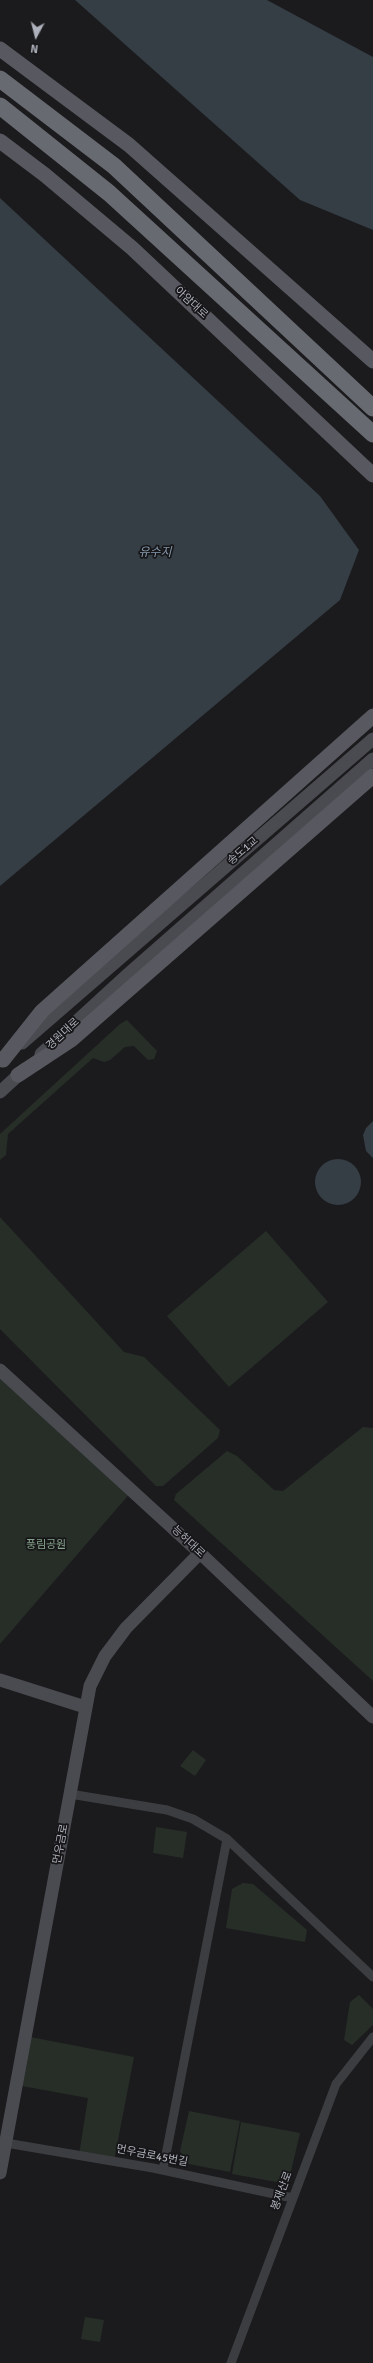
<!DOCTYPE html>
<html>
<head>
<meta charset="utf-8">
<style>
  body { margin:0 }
  #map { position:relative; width:373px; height:2363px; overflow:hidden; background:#1b1b1d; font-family:Signika,sans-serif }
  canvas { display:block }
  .north { position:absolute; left:16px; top:16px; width:40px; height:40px; -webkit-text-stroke:3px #161618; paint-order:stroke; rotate:187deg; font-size:11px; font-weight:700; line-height:16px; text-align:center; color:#aeb1bb }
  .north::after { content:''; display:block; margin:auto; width:14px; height:18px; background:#aeb1bb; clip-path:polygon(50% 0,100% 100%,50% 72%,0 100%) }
</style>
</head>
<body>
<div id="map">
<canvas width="373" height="2363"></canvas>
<div class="north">N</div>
</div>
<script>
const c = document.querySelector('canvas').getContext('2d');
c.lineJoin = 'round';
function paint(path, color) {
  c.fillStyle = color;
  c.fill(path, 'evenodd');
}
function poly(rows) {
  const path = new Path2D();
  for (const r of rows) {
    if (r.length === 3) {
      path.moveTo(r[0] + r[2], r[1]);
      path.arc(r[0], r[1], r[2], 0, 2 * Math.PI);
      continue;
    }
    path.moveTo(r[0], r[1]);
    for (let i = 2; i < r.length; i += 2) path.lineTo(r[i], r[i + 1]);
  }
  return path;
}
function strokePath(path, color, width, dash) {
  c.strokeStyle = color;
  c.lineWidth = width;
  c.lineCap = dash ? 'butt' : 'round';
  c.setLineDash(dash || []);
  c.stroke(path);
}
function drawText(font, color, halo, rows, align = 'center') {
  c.font = font + ' Signika,"Noto Sans KR",sans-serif';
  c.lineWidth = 3.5;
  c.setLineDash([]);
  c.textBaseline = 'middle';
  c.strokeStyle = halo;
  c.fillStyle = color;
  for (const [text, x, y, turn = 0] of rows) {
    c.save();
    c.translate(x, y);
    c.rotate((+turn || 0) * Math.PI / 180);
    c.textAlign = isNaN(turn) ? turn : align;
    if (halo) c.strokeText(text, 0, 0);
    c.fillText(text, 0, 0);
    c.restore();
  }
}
paint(poly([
  [127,1020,157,1051,154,1059,148,1060,134,1046,125,1047,110,1060,104,1062,93,1058,8,1134,6,1155,0,1160,0,1134,120,1024],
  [0,1217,124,1352,144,1357,220,1430,218,1438,163,1486,156,1486,0,1329],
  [266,1231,328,1302,229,1387,167,1316],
  [0,1370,132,1491,0,1644],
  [363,1427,373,1428,373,1681,174,1500,176,1494,227,1451,237,1456,274,1490,283,1491],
  [193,1750,206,1760,195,1776,180,1766],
  [156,1827,187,1832,183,1858,153,1853],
  [243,1883,253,1884,307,1930,305,1942,226,1928,232,1889],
  [359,1995,373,2009,373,2025,352,2045,344,2040,350,2002],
  [25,2036,134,2057,114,2161,79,2155,88,2098,16,2085],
  [189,2111,240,2121,230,2172,189,2164,180,2151],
  [241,2122,300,2133,288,2184,232,2174],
  [85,2317,104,2320,100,2342,81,2339]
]), '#272e28');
paint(poly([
  [75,0,267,0,373,57,373,230,300,200],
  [0,198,320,496,359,550,340,600,0,886],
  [373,1121,373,1158,366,1151,363,1135,366,1128],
  [338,1182,23]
]), '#353d45');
strokePath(poly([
  [70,1794,167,1810,193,1819,227,1839,373,1977],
  [6,2143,153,2168,293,2198],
  [163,2170,227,1839],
  [231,2363,336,2084,373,2037]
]), '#3c3d41', 9);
strokePath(poly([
  [22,1043,373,739],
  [41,1054,126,976,373,759],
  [0,1092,25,1069],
  [0,1370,200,1553,373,1717],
  [0,1680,85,1707],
  [0,2173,90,1686,105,1656,126,1628,200,1553]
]), '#4a4b51', 13);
strokePath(poly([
  [0,49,129,145,373,361],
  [0,141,45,175,132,248,373,475],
  [3,1060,42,1011,373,716],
  [18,1075,71,1040,373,776]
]), '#585960', 15);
strokePath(poly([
  [0,79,114,166,373,408],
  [0,106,109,193,373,434]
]), '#686a72', 17);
drawText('11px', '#aeb1bb', '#161618', [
  ["아암대로",191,303,43],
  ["송도1교",243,851,-41],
  ["경원대로",63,1034,-43],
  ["능허대로",188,1542,43],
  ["먼우금로",61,1844,-79],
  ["먼우금로45번길",152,2156,11],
  ["봉재산로",282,2191,-69]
]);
drawText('11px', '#88a48b', '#161618', [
  ["풍림공원",46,1545]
]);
drawText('italic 12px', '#899cb2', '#161618', [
  ["유수지",155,553]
]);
</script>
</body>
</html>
